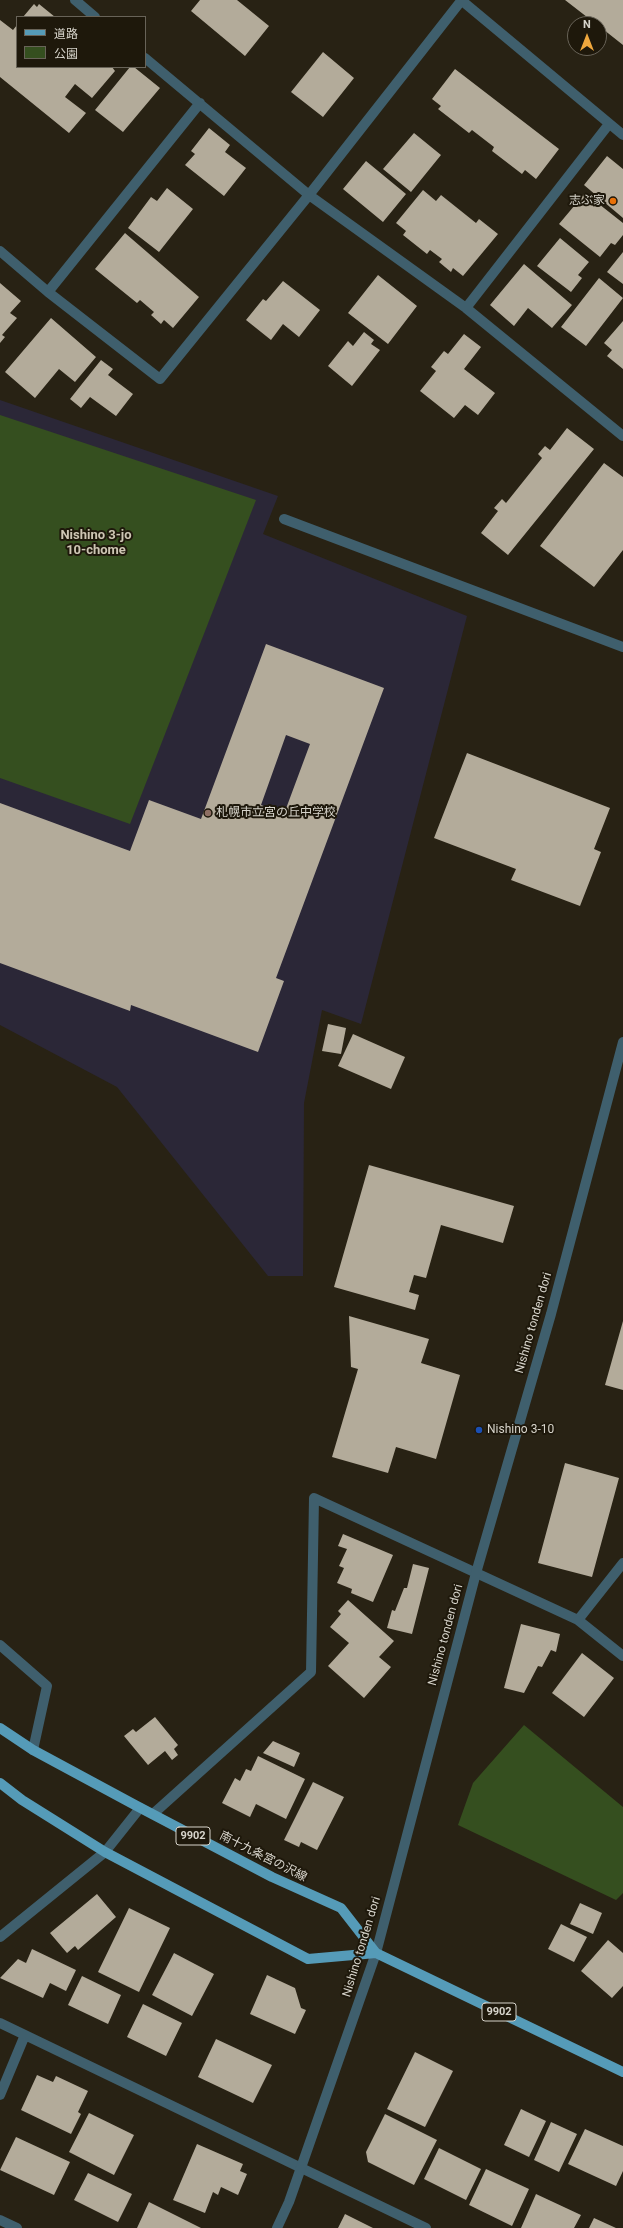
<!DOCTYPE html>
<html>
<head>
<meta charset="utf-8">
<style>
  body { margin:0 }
  #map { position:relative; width:623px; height:2228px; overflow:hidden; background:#282214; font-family:Roboto,"Noto Sans JP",sans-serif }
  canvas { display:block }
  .legend { position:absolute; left:16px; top:16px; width:130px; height:52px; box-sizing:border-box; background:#1e180b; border:1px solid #686358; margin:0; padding:5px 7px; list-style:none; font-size:12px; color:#d7d4cb }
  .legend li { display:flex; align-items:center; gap:8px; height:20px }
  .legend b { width:20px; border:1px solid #686358 }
  .north { position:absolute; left:567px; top:16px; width:40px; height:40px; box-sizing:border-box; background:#1e180b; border:1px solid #686358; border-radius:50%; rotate:0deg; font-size:11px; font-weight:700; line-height:16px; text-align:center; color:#d7d4cb }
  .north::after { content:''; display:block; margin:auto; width:14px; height:18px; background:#efa73d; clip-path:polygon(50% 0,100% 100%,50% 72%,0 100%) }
</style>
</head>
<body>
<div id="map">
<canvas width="623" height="2228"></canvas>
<ul class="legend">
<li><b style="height:5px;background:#559bb8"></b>道路</li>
<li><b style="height:11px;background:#354f1f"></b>公園</li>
</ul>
<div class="north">N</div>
</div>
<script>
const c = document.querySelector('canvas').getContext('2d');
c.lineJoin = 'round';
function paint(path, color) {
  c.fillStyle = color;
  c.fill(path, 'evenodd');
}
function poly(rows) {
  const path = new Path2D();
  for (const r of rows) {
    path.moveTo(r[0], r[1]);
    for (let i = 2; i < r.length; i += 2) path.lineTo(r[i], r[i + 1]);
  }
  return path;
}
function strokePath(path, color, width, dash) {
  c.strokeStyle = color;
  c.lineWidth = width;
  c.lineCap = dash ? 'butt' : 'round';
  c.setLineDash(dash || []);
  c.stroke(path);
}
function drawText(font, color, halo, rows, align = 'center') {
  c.font = font + ' Roboto,"Noto Sans JP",sans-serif';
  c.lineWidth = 4;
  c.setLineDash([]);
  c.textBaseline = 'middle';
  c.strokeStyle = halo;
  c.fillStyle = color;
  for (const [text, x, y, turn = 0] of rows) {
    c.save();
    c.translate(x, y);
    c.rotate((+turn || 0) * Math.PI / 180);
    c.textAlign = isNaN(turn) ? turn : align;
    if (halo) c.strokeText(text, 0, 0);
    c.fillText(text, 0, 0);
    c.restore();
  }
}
paint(poly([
  [0,400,278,496,263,534,467,616,361,1024,322,1010,304,1103,303,1276,268,1276,117,1087,0,1025]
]), '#2b2737');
paint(poly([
  [0,415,256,500,130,824,0,778],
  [524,1725,623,1807,623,1893,616,1900,458,1825,473,1783]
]), '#354f1f');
paint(poly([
  [200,0,237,0,269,26,245,56,191,11],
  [565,0,623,0,623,45,599,26,599,24,596,24],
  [34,4,37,7,39,4,55,17,23,17],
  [0,20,13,30,17,25,17,67,112,67,115,71,92,98,75,84,65,97,86,113,69,133,0,77],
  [323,52,354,78,323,117,291,92],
  [130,67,134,67,160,88,123,132,95,110],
  [455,69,559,149,536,179,525,170,522,174,492,151,494,147,472,130,469,133,438,109,441,106,432,99],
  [209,128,230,145,225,152,246,168,224,196,185,165,195,154,191,151],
  [414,133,441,155,411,192,383,169],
  [607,156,623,169,623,218,584,185],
  [366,161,406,194,383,222,343,189],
  [167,188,193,209,159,252,128,228,151,197,157,201],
  [423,190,436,201,441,195,476,223,479,219,498,234,463,276,453,268,451,272,439,262,442,259,430,250,427,254,403,235,406,231,396,223],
  [585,193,623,223,623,235,615,245,611,243,600,257,559,224],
  [125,233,199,297,173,328,164,320,161,324,151,315,154,312,140,300,137,303,95,269],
  [560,238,589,262,578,275,582,278,571,292,537,266],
  [623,252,623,284,607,272],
  [524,264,572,305,552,328,528,308,514,326,490,305],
  [378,275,417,306,388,344,348,313],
  [599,278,623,298,586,346,561,327],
  [283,281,320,310,299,337,283,324,271,340,246,320,263,299,266,301],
  [0,283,21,301,10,313,17,318,2,335,5,337,0,343],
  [51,318,96,357,75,382,59,369,35,398,5,372],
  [623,321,623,369,607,356,612,350,604,343],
  [364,332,374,340,371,344,380,350,352,386,328,366,348,341,353,346],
  [464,334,481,347,464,369,495,393,478,415,465,405,454,418,420,391,436,371,431,367,444,351,448,354],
  [101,360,113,369,108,375,133,394,116,416,90,397,81,408,70,399],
  [567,428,594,449,508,555,481,533,498,511,494,508,502,499,506,503,542,458,538,454,545,446,550,450],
  [604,463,623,477,623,550,594,587,540,546],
  [266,644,384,688,276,978,284,981,258,1052,131,1005,130,1011,0,963,0,803,130,851,149,800,201,819],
  [286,735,310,744,284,814,261,805],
  [467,753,610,808,594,849,601,852,580,906,511,880,516,869,434,838],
  [328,1024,346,1028,341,1054,322,1051],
  [353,1034,405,1057,391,1089,338,1066],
  [369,1165,514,1206,503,1243,441,1225,426,1278,414,1275,409,1292,419,1295,415,1310,334,1287],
  [349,1316,429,1339,421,1363,460,1375,436,1459,396,1447,388,1473,332,1457,358,1369,351,1367],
  [623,1321,623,1390,605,1385],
  [565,1463,619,1478,592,1577,538,1563],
  [343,1534,393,1555,373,1602,351,1593,352,1589,337,1583,344,1568,339,1566,347,1549,338,1546],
  [413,1564,429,1568,412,1634,387,1628,392,1610,395,1611,404,1588,407,1588],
  [348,1600,394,1641,379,1657,391,1667,364,1698,328,1666,349,1643,330,1627,341,1614,338,1611],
  [521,1624,560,1634,556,1652,551,1650,542,1667,538,1666,524,1693,504,1688],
  [582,1653,614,1678,584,1717,552,1693],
  [155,1717,178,1745,174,1749,178,1755,172,1760,165,1751,148,1765,124,1736,133,1729,136,1732],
  [273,1741,300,1753,294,1767,263,1753],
  [258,1756,305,1779,286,1819,256,1804,250,1817,222,1803,235,1778,240,1781,246,1769,251,1771],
  [313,1782,344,1797,317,1850,301,1842,299,1847,284,1840],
  [97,1894,116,1917,78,1950,75,1946,67,1953,50,1933],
  [580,1903,602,1913,593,1934,570,1924],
  [129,1908,170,1928,139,1992,98,1972],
  [561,1924,587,1937,574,1962,548,1949],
  [608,1940,623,1953,623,1986,612,1998,581,1971],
  [32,1949,76,1970,66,1991,50,1983,43,1998,0,1978,18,1959,26,1963],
  [174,1953,214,1974,192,2016,152,1995],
  [267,1975,295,1988,301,2008,306,2010,295,2034,250,2014],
  [82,1976,121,1995,108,2024,68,2005],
  [143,2004,182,2023,166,2056,127,2037],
  [216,2039,272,2065,253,2103,198,2077],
  [415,2052,453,2071,425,2127,387,2109],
  [37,2075,53,2082,56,2076,88,2091,78,2112,81,2114,71,2134,21,2110],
  [521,2109,546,2121,529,2157,504,2145],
  [89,2113,134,2135,114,2175,69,2152],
  [385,2114,437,2140,414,2185,368,2162,366,2152],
  [551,2122,577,2134,559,2172,534,2160],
  [585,2129,623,2146,623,2171,616,2186,568,2164],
  [16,2137,70,2162,54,2195,0,2170],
  [197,2144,243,2164,240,2171,247,2174,238,2195,221,2187,218,2195,213,2192,205,2213,173,2200],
  [439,2148,481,2169,466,2200,424,2179],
  [486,2169,529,2189,512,2226,469,2205],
  [88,2173,132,2194,118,2222,74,2200],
  [536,2194,581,2215,574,2228,521,2228],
  [149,2202,201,2228,137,2228],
  [345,2214,373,2228,338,2228],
  [594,2218,616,2228,589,2228]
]), '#b3ab9a');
strokePath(poly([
  [284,519,623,647]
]), '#3f5f6d', 10);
strokePath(poly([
  [75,0,95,17],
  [461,0,623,135],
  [145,58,309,195,466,308,623,436],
  [0,251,48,292,160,379,309,195,461,1],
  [48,292,200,103],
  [466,308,609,124],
  [578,1620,623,1563],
  [0,1645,47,1686,33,1750],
  [153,1814,311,1672,314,1498,578,1620,623,1656],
  [0,1937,105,1852,140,1808],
  [0,2023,426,2228],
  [0,2095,25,2035],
  [0,2220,17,2228]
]), '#3f5f6d', 10);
strokePath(poly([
  [277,2228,289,2202,376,1953,476,1573,551,1314,623,1042]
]), '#3f5f6d', 10);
strokePath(poly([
  [0,1728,33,1750,135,1805,272,1877,341,1908,376,1953,623,2072],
  [0,1783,22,1800,105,1852,308,1959,376,1953]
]), '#559bb8', 10);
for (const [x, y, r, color] of [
  [613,201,4,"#e8710a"],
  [208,813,4,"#8d6e63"],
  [479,1430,4,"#1a4fb4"]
]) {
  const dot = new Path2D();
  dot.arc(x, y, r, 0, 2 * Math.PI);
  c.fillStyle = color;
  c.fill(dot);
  strokePath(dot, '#1e180b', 1.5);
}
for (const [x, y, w] of [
  [193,1836,34],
  [499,2012,34]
]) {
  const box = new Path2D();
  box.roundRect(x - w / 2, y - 9, w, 18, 3);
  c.fillStyle = '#1e180b';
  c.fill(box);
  strokePath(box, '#d7d4cb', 1);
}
drawText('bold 11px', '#d7d4cb', null, [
  ["9902",193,1836],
  ["9902",499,2012]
]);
drawText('12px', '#d7d4cb', '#1e180b', [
  ["志ぶ家",605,201,"right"],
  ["札幌市立宮の丘中学校",216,813],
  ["Nishino 3-10",487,1430]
], 'left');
drawText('12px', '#d7d4cb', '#1e180b', [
  ["Nishino tonden dori",534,1323,-74],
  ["Nishino tonden dori",446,1635,-75],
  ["南十九条宮の沢線",263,1857,27],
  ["Nishino tonden dori",362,1947,-73]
]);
drawText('bold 13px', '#cec6b4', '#1e180b', [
  ["Nishino 3-jo",96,536],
  ["10-chome",96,551]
]);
</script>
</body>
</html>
